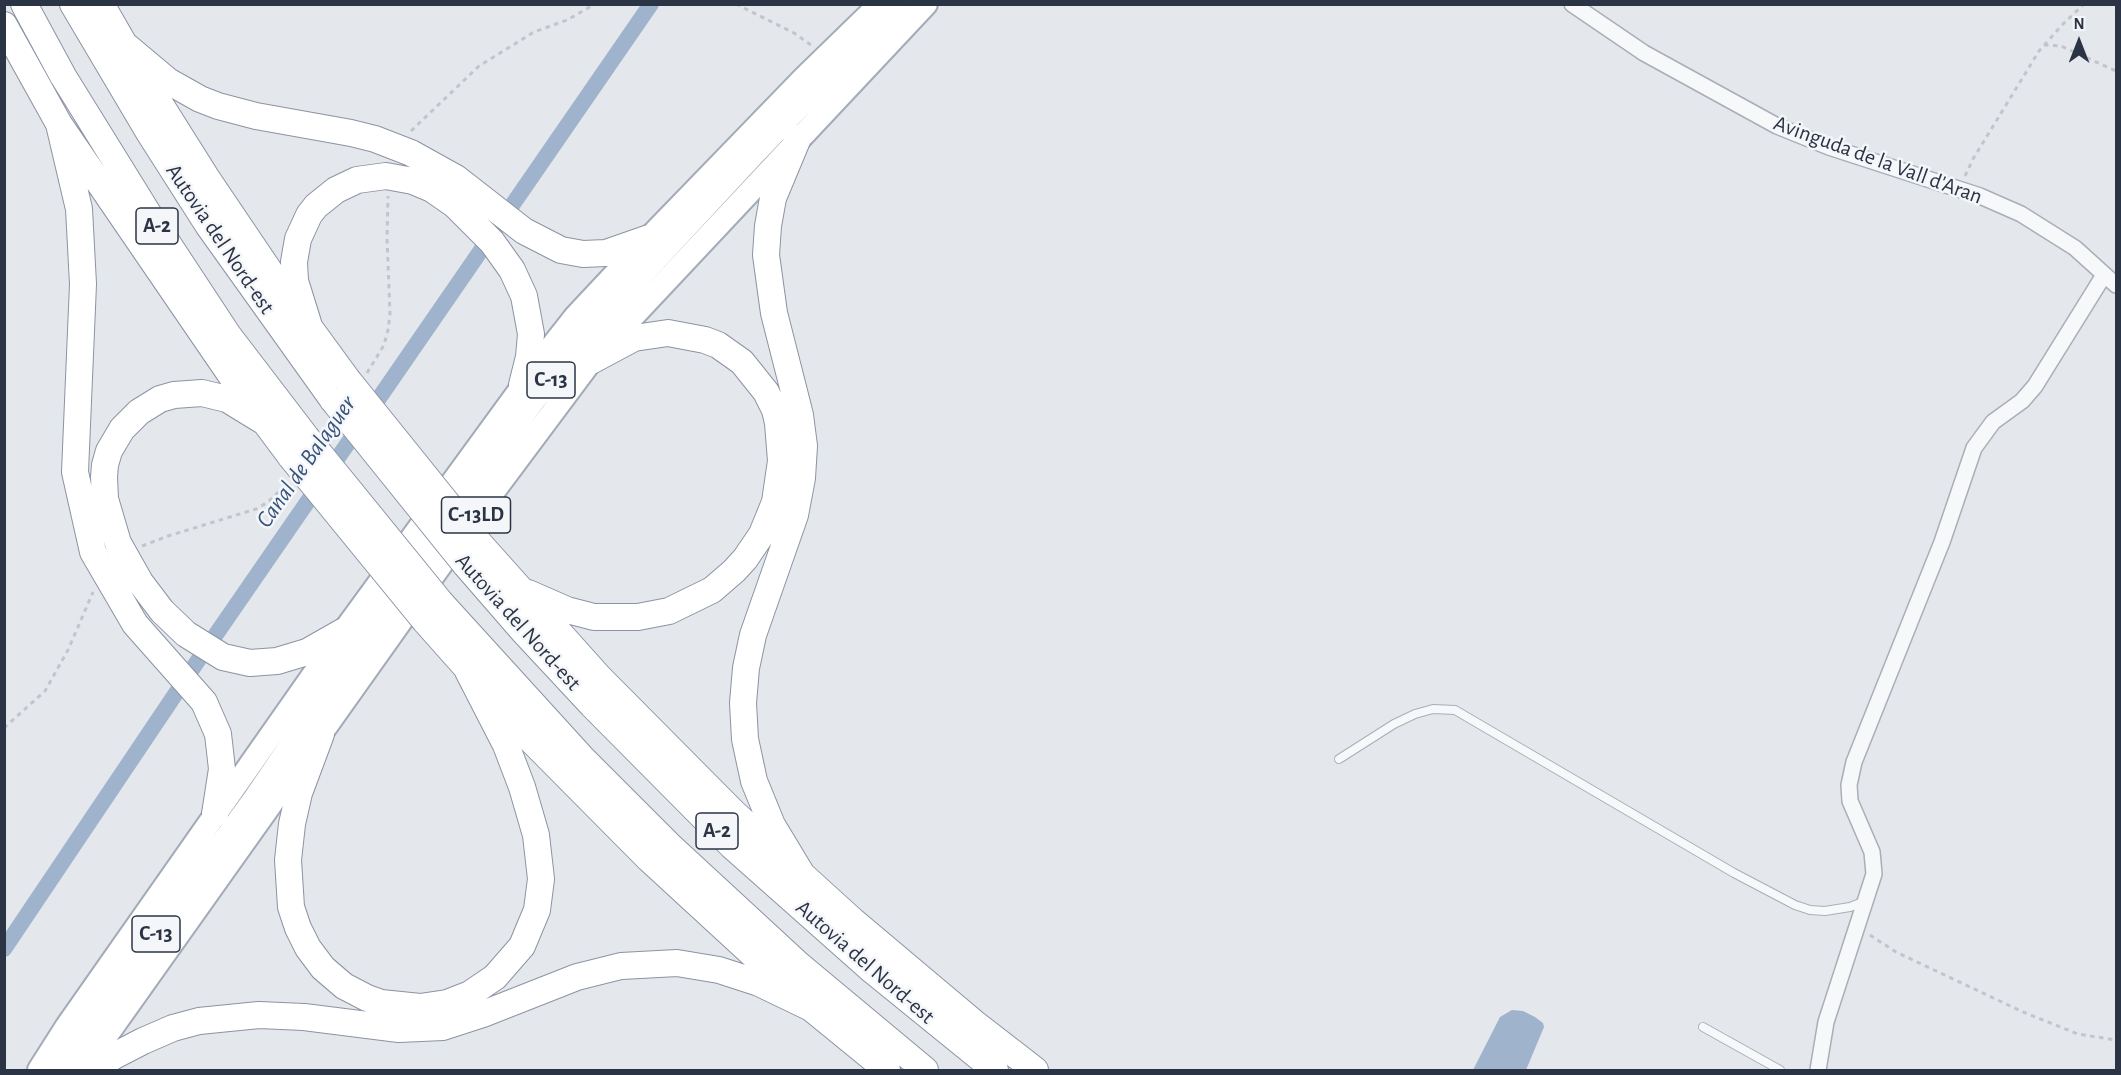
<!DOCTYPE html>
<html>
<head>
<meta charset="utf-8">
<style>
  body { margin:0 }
  #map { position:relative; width:2121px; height:1075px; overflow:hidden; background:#e4e7ec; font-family:"Alegreya Sans",sans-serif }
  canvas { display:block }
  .frame { position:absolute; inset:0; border:6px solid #2b3445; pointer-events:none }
  .north { position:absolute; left:2049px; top:12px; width:60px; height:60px; -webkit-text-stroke:4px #f4f6f9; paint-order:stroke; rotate:0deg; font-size:16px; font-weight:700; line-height:24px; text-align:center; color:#2b3445 }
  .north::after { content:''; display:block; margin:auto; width:21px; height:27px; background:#2b3445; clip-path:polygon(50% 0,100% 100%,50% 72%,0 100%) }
</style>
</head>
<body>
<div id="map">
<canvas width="2121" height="1075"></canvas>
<div class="frame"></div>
<div class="north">N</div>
</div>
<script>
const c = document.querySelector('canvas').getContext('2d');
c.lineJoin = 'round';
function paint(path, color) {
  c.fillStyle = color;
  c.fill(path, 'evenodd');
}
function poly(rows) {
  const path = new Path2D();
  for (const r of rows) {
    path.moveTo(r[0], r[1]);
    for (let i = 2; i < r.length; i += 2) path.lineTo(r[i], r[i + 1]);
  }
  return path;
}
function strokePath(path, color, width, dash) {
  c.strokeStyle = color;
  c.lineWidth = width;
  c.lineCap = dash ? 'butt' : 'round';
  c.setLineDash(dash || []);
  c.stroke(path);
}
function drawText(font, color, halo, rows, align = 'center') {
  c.font = font + ' "Alegreya Sans",sans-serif';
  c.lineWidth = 5;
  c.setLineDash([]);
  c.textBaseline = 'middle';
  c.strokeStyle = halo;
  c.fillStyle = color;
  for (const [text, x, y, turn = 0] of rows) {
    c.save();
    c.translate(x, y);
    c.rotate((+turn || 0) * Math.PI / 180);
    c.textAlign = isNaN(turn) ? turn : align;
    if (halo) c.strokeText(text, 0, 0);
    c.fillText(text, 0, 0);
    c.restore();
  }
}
paint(poly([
  [1512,1010,1523,1011,1535,1017,1543,1023,1544,1027,1526,1070,1473,1070,1500,1017]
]), '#9fb4cc');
strokePath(poly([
  [4,949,199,659,651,4]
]), '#9fb4cc', 16);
const service = poly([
  [1339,759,1394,724,1415,714,1433,709,1455,710,1734,873,1795,905,1810,910,1825,911,1850,907,1863,902],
  [1703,1027,1780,1070]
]);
const minor = poly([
  [1572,4,1644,53,1777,126,1829,147,1980,196,2021,214,2075,248,2116,285],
  [1818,1070,1826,1022,1874,874,1872,852,1850,801,1849,785,1854,762,1942,542,1974,448,1993,422,2022,401,2035,386,2104,275]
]);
const primary = poly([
  [39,1070,67,1026,344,631,549,350,575,317,649,238,804,78,880,4],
  [57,1070,255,798,375,621,534,400,595,325,753,155,898,4],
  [82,1070,482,507,591,361,926,4]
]);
const motorway = poly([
  [24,4,63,76,151,218,228,335,306,437],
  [73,4,150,134,208,225,333,400],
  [101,4,143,77,206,177,285,294,347,379],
  [4,25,59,124,241,390,291,457],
  [125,45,168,81,200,99,218,106,256,116,351,133,375,139,411,153,456,178,524,231,561,250,583,254,606,253,649,238],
  [59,124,79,209,83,284,75,472,93,552,135,624,204,702,218,734,222,769,215,814],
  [798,138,773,198,768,226,766,255,774,313,800,415,804,446,802,478,795,515,753,635,746,668,743,703,745,739,754,781,772,825,804,878],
  [309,326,295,281,294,262,298,239,309,215,316,206,336,190,357,180,386,176,413,181,432,189,455,205,492,242,512,270,524,296,531,334,529,357,522,385],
  [263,421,227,399,202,393,174,395,160,399,139,412,122,429,109,451,105,465,104,477,105,499,118,543,140,582,162,611,186,634,223,657,250,663,277,661,307,652,344,631],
  [479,543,599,677,734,813,853,921,973,1022,1035,1070],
  [465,564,524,632,592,705,732,846,873,971,995,1070],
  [528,593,567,610,594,617,638,617,669,611,712,590,734,571,745,559,762,534,775,502,781,461,778,423,775,410,766,392,742,362,718,345,705,340,668,333,634,338,591,361],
  [441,603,583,759,669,845,799,965,925,1070],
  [425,621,530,739,649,859,811,1008,887,1070],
  [321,734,299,793,292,824,288,860,291,907,298,928,308,948,323,968,344,986,367,998,381,1003,420,1007,447,1003,470,994,495,977,522,946,537,910,541,879,536,835,522,787,506,745,468,671],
  [93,1070,114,1056,143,1041,173,1028,199,1021,259,1015,304,1017,399,1029,443,1027,483,1014,577,977,621,966,640,965,677,963,719,970,759,983,811,1008]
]);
strokePath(service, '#a9aeb7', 10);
strokePath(minor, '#a9aeb7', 18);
strokePath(primary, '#a3abb8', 26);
strokePath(motorway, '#8b94a3', 28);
strokePath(poly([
  [736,4,794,33,811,45],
  [2044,45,2061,46,2116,71],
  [411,131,479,66,534,32,567,20,595,4],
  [1965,176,1973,159,2039,51,2062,25,2084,4],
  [367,373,384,345,388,330,390,314,387,238,388,196],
  [142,546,168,536,256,509,268,502,288,483],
  [4,728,45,691,68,650,93,592],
  [1870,935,1896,952,2023,1012,2078,1034,2116,1040]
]), '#c2c5cb', 3, [4.5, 4.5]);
strokePath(service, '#f7f8fa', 8);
strokePath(minor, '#f7f8fa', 15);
strokePath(primary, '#fff', 22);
strokePath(motorway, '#fff', 26);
const motorwayBridge = poly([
  [347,379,479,543],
  [333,400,465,564],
  [306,437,441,603],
  [291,457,425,621]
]);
strokePath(motorwayBridge, '#8b94a3', 28, []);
strokePath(motorwayBridge, '#fff', 26);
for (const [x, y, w] of [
  [157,226,42],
  [551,380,48],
  [476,515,69],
  [717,831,42],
  [156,934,48]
]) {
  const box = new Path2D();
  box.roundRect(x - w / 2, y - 18, w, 36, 4.5);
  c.fillStyle = '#f4f6f9';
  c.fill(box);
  strokePath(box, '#2b3445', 1.5);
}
drawText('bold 21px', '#2b3445', null, [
  ["A-2",157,226],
  ["C-13",551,380],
  ["C-13LD",476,515],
  ["A-2",717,831],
  ["C-13",156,934]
]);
drawText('22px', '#2b3445', '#f4f6f9', [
  ["Avinguda de la Vall d'Aran",1878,160,20],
  ["Autovia del Nord-est",220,239,56],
  ["Autovia del Nord-est",518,622,48],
  ["Autovia del Nord-est",865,962,41]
]);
drawText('italic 24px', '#34527a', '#f4f6f9', [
  ["Canal de Balaguer",306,462,-55]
]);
</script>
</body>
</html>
